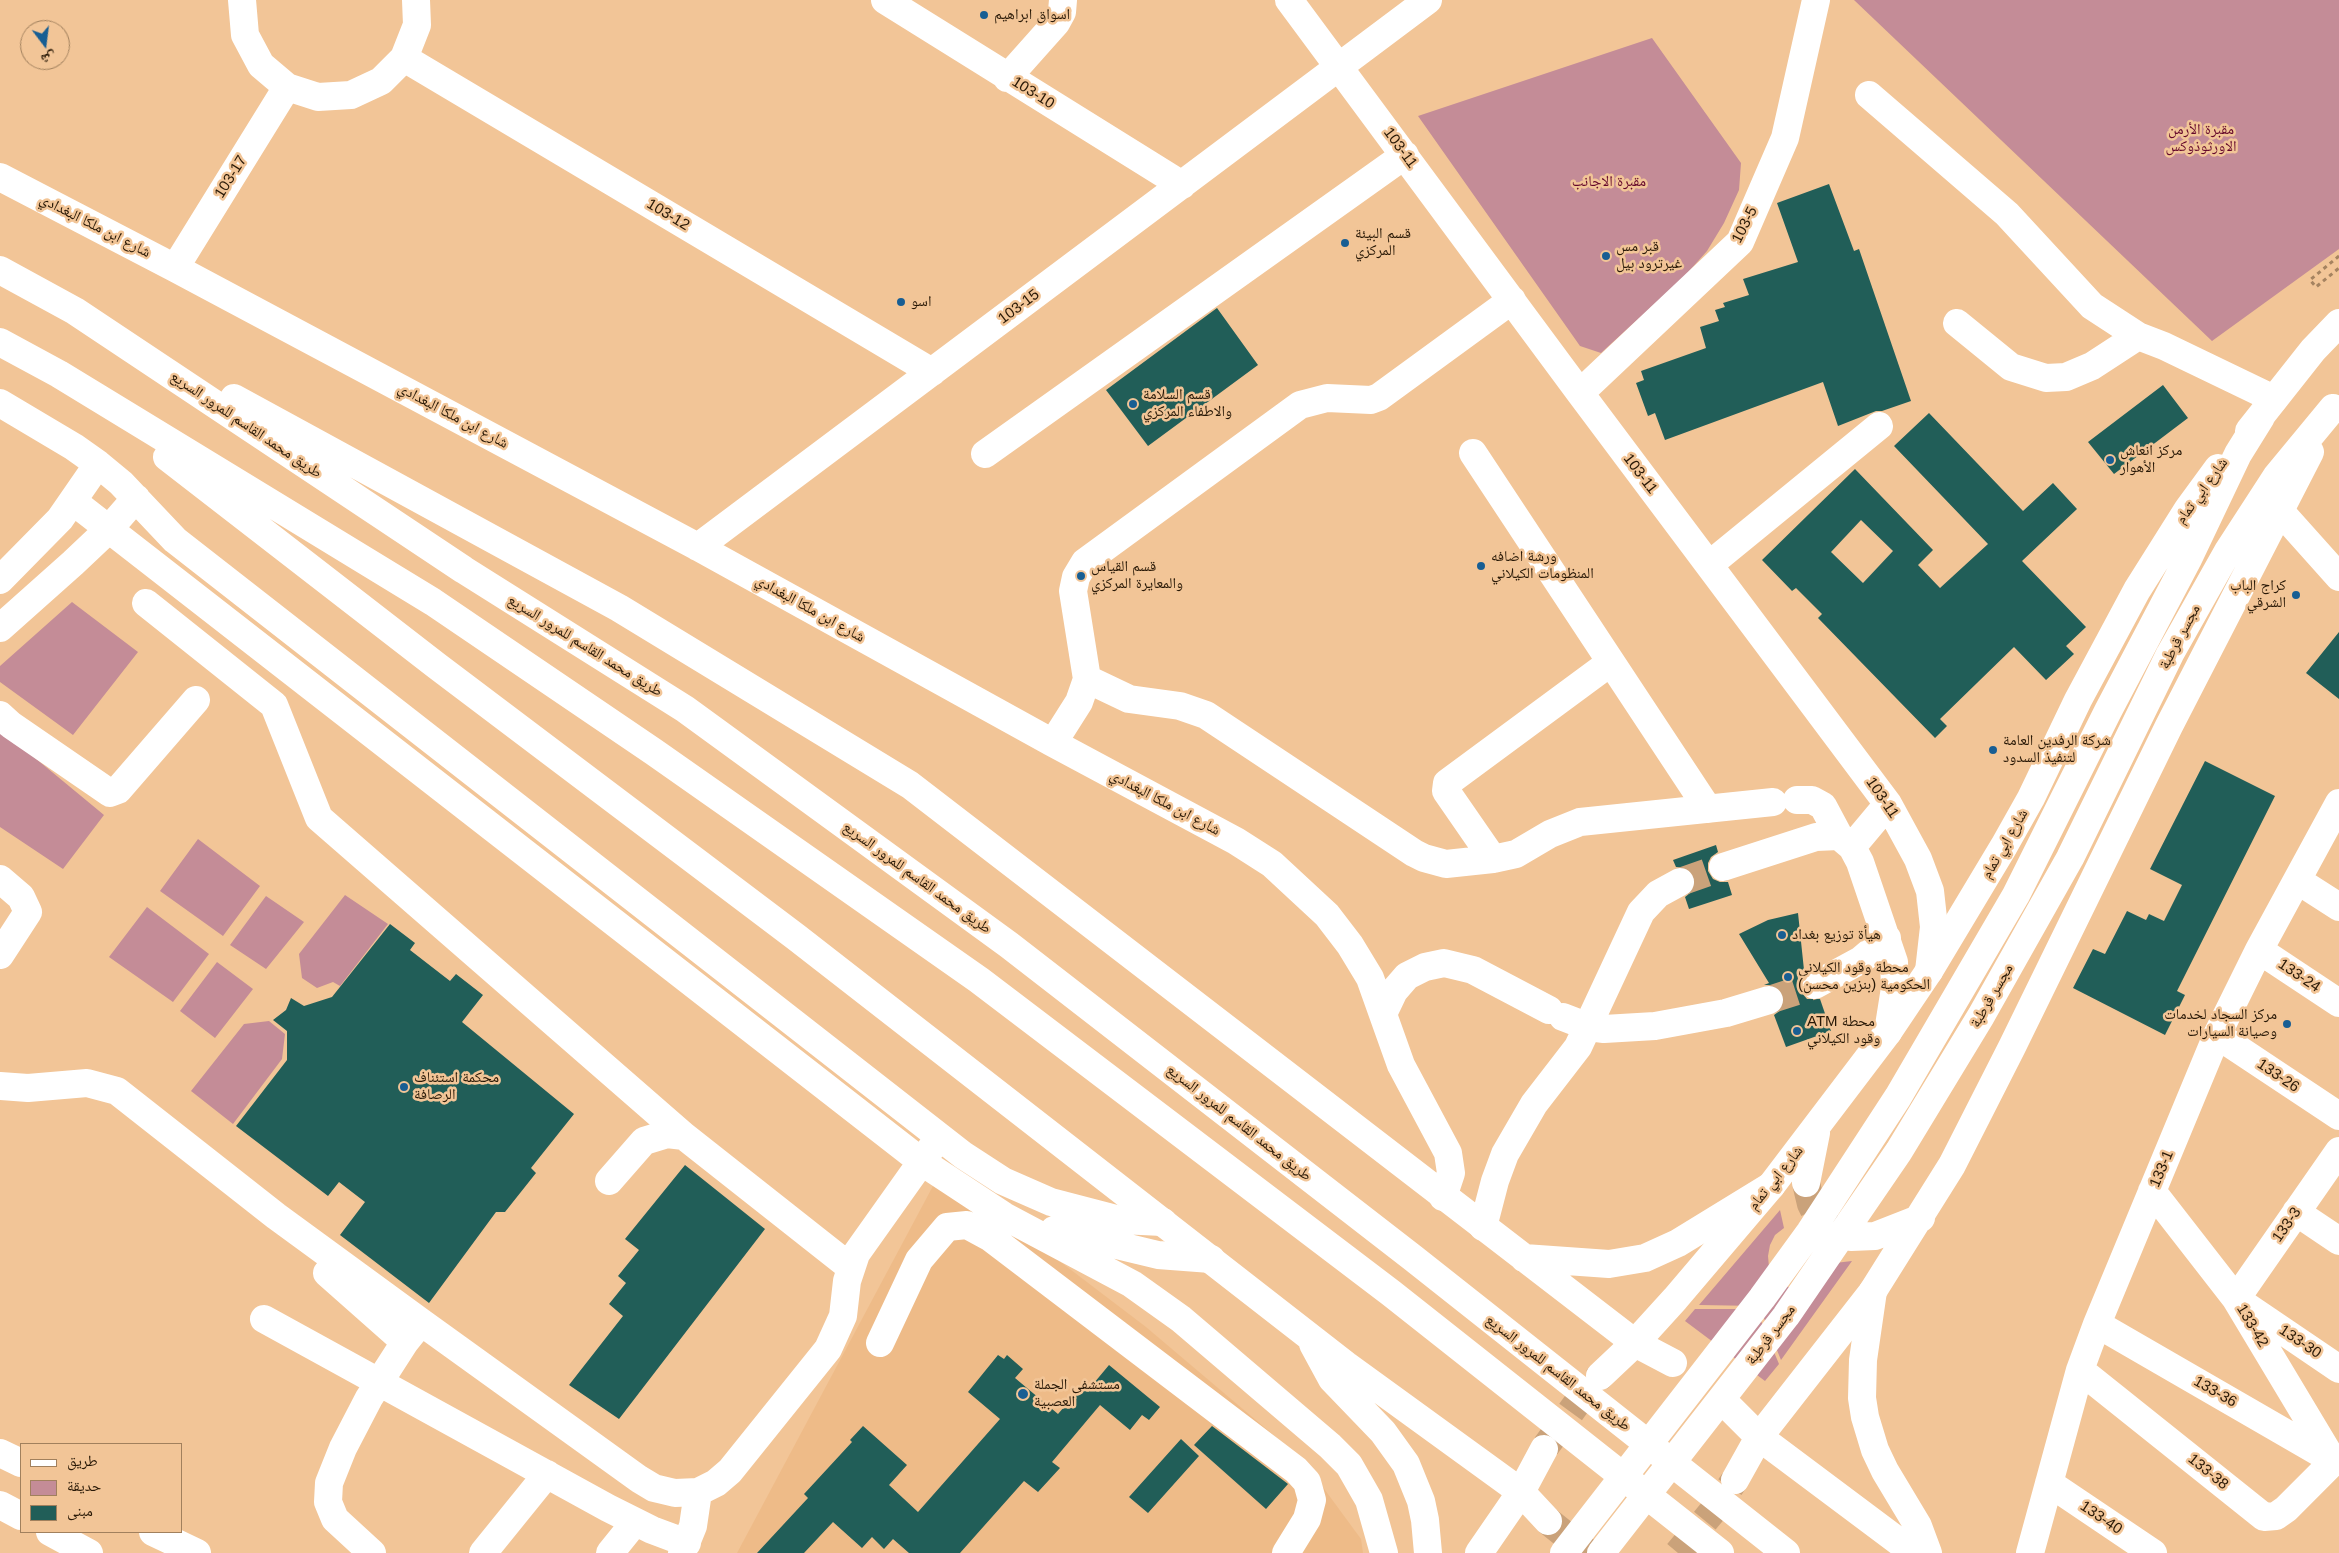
<!DOCTYPE html>
<html>
<head>
<meta charset="utf-8">
<style>
  body { margin:0 }
  #map { position:relative; width:2339px; height:1553px; overflow:hidden; background:#f2c597; font-family:Helvetica,"Noto Naskh Arabic",sans-serif }
  canvas { display:block }
  .legend { position:absolute; left:20px; top:1443px; width:162px; height:90px; box-sizing:border-box; background:#f2c597; border:1px solid #a1805d; margin:0; padding:6px 9px; list-style:none; font-size:15px; color:#281806 }
  .legend li { display:flex; align-items:center; gap:10px; height:25px }
  .legend b { width:25px; border:1px solid #a1805d }
  .north { position:absolute; left:20px; top:20px; width:50px; height:50px; box-sizing:border-box; background:#f2c597; border:1px solid #a1805d; border-radius:50%; rotate:165deg; font-size:14px; font-weight:700; line-height:20px; text-align:center; color:#281806 }
  .north::after { content:''; display:block; margin:auto; width:18px; height:22px; background:#185e93; clip-path:polygon(50% 0,100% 100%,50% 72%,0 100%) }
</style>
</head>
<body>
<div id="map">
<canvas width="2339" height="1553"></canvas>
<ul class="legend">
<li><b style="height:6px;background:#fff"></b>طريق</li>
<li><b style="height:14px;background:#c48c97"></b>حديقة</li>
<li><b style="height:14px;background:#215e58"></b>مبنى</li>
</ul>
<div class="north">ش</div>
</div>
<script>
const c = document.querySelector('canvas').getContext('2d');
c.lineJoin = 'round';
function paint(path, color) {
  c.fillStyle = color;
  c.fill(path, 'evenodd');
}
function poly(rows) {
  const path = new Path2D();
  for (const r of rows) {
    path.moveTo(r[0], r[1]);
    for (let i = 2; i < r.length; i += 2) path.lineTo(r[i], r[i + 1]);
  }
  return path;
}
function strokePath(path, color, width, dash) {
  c.strokeStyle = color;
  c.lineWidth = width;
  c.lineCap = dash ? 'butt' : 'round';
  c.setLineDash(dash || []);
  c.stroke(path);
}
function drawText(font, color, halo, rows, align = 'center') {
  c.font = font + ' Helvetica,"Noto Naskh Arabic",sans-serif';
  c.lineWidth = 5;
  c.setLineDash([]);
  c.textBaseline = 'middle';
  c.strokeStyle = halo;
  c.fillStyle = color;
  for (const [text, x, y, turn = 0] of rows) {
    c.save();
    c.translate(x, y);
    c.rotate((+turn || 0) * Math.PI / 180);
    c.textAlign = isNaN(turn) ? turn : align;
    if (halo) c.strokeText(text, 0, 0);
    c.fillText(text, 0, 0);
    c.restore();
  }
}
paint(poly([
  [941,1171,1146,1327,1303,1460,1361,1539,1363,1553,737,1553]
]), '#eb8');
paint(poly([
  [1854,0,2339,0,2339,249,2212,341],
  [1652,38,1741,163,1739,190,1724,223,1707,251,1683,278,1601,353,1580,346,1418,116],
  [72,602,138,652,73,735,0,682,0,666],
  [0,729,104,815,63,869,0,827],
  [198,839,260,886,223,936,160,891],
  [345,895,388,924,340,986,333,982,317,988,302,978,299,954],
  [266,896,304,922,266,969,230,945],
  [147,907,209,954,173,1002,109,957],
  [217,962,253,989,215,1038,180,1011],
  [269,1021,285,1034,282,1059,233,1124,191,1091,244,1024],
  [1780,1210,1784,1228,1775,1235,1770,1245,1768,1256,1769,1267,1782,1284,1793,1289,1835,1263,1852,1261,1781,1360,1759,1306,1699,1305],
  [1695,1309,1756,1309,1779,1364,1765,1381,1685,1321]
]), '#c48c97');
paint(poly([
  [1829,184,1854,251,1859,249,1911,401,1882,411,1876,411,1838,426,1823,382,1665,440,1655,413,1648,416,1636,383,1644,380,1641,371,1706,348,1700,327,1719,321,1715,310,1725,307,1723,303,1749,295,1743,279,1798,262,1777,203],
  [1217,308,1258,365,1148,446,1106,390],
  [2163,385,2188,418,2114,474,2088,442],
  [1929,413,2023,511,2053,483,2077,509,2022,561,2086,627,2066,646,2074,654,2046,680,2014,647,1940,719,1947,726,1935,738,1818,618,1822,614,1796,588,1792,591,1762,560,1855,469,1933,550,1918,565,1940,588,1988,544,1894,446],
  [1861,520,1893,551,1863,583,1831,552],
  [2339,632,2339,699,2306,673],
  [2205,761,2275,796,2177,991,2185,995,2165,1035,2073,988,2093,949,2105,954,2127,911,2146,920,2149,914,2164,921,2182,885,2150,869],
  [1716,845,1718,852,1711,857,1708,863,1708,871,1713,879,1720,882,1728,882,1732,895,1689,909,1685,897,1694,890,1696,883,1694,875,1688,868,1676,867,1673,860],
  [1798,913,1804,970,1810,970,1801,977,1799,985,1801,992,1807,999,1820,999,1831,1031,1786,1047,1774,1015,1781,1010,1784,1004,1784,995,1779,988,1773,985,1764,985,1769,983,1739,934,1768,920],
  [390,924,415,943,410,950,450,981,456,974,483,995,462,1022,574,1114,531,1168,536,1173,505,1212,496,1212,429,1303,340,1235,365,1202,339,1182,328,1196,236,1126,287,1060,287,1031,273,1020,286,1010,291,998,304,1006,332,997],
  [685,1165,765,1229,619,1419,569,1385,623,1316,609,1304,626,1283,618,1276,639,1250,625,1239],
  [998,1355,1004,1359,1007,1355,1023,1369,1015,1378,1058,1414,1084,1384,1089,1389,1109,1365,1160,1407,1149,1420,1142,1415,1130,1430,1100,1405,1052,1462,1060,1468,1038,1492,1024,1481,960,1553,909,1553,893,1539,884,1549,872,1537,862,1548,833,1522,804,1553,757,1553,808,1498,804,1494,852,1442,850,1440,863,1426,907,1465,889,1485,918,1512,1000,1419,968,1392],
  [1212,1426,1288,1484,1266,1509,1194,1445],
  [1181,1439,1199,1456,1148,1513,1129,1497]
]), '#215e58');
strokePath(poly([
  [1680,882,1723,867],
  [1769,1000,1815,985]
]), '#caa27a', 28, [28, 14]);
strokePath(poly([
  [1806,1183,1811,1204,1816,1214,1835,1231],
  [1546,1446,1580,1399,1600,1376],
  [1548,1521,1588,1553],
  [1678,1553,1717,1506,1734,1481]
]), '#caa27a', 28, [28, 14]);
strokePath(poly([
  [2339,256,2310,280,2316,287,2339,268]
]), '#a58360', 3, [4, 4]);
strokePath(poly([
  [242,0,245,35,261,65,287,87,318,97,351,95,381,81,404,58,417,25,416,0],
  [885,0,1182,185],
  [1289,0,1580,393,1888,804,1918,859,1930,891,1934,927,1929,971],
  [404,58,932,372],
  [1007,78,1056,23,1062,12,1063,0],
  [1869,95,2007,214,2092,306,2138,336,2164,346,2274,399],
  [0,177,175,268,698,547,1053,743,1236,841,1272,864,1327,915,1350,945,1370,978,1401,1065,1448,1153,1451,1173,1443,1197],
  [175,268,287,87],
  [1957,323,2011,367,2046,378,2066,377,2092,366,2138,336],
  [1580,393,1740,242,1785,138,1816,0],
  [0,403,74,447,98,464,121,483,175,540,963,1155,1003,1181,1051,1202,1120,1220,1163,1222],
  [1473,453,1708,809],
  [985,454,1405,155],
  [74,502,922,1162,1004,1216,1132,1284,1181,1319,1330,1446,1349,1465,1369,1500,1384,1553],
  [2280,511,2339,577],
  [698,547,1428,0],
  [1709,565,1879,426],
  [0,580,60,519,98,464],
  [146,603,274,705,319,818,684,1136],
  [0,628,73,563,109,529,136,498],
  [1087,679,1129,699,1180,706,1206,715,1414,853,1424,858,1446,864,1493,859,1516,854,1550,834,1580,822,1773,802],
  [0,715,11,725,110,793,118,790,196,700],
  [1053,743,1079,702,1087,679,1073,591,1076,577,1085,562,1300,405,1327,398,1371,400,1379,397,1512,300],
  [1797,800,1812,800,1823,806,1839,836],
  [1852,847,1888,804],
  [1493,859,1446,791,1447,783,1611,662],
  [1723,867,1816,837,1839,836,1852,847,1860,862,1894,962,1895,988,1888,1032],
  [0,879,21,897,28,912,0,955],
  [2297,880,2339,907],
  [2259,950,2339,1003],
  [1815,985,1861,960,1887,938],
  [1383,1014,1394,991,1407,976,1425,967,1444,963,1473,970,1549,1010],
  [1563,1017,1589,1027,1604,1029,1655,1026,1726,1013,1769,1000],
  [2217,1035,2339,1116],
  [0,1086,28,1088,87,1083,117,1091,276,1216,421,1322,639,1479,654,1488,675,1493,698,1492,716,1483,730,1471,828,1349,843,1316,847,1281,856,1254,932,1147],
  [2339,1151,2236,1299,2339,1369],
  [609,1181,644,1141,667,1134,684,1136,850,1267],
  [2152,1191,2236,1299,2332,1459],
  [2296,1212,2339,1241],
  [1483,1227,1495,1181,1505,1154,1534,1104,1578,1047,1641,912,1658,894,1680,882],
  [1054,1230,1158,1255,1211,1259],
  [327,1273,405,1342],
  [264,1319,608,1508,652,1530,687,1543],
  [880,1343,919,1260,947,1227,967,1225,991,1238,1296,1470,1307,1482,1312,1500,1307,1519,1286,1553],
  [2080,1370,2264,1517,2276,1516,2286,1509,2334,1461,2097,1324],
  [0,1453,21,1463],
  [2049,1483,2153,1553],
  [0,1505,21,1516],
  [50,1532,89,1553],
  [153,1532,197,1553],
  [372,1553,335,1519,328,1502,329,1483,343,1448,369,1398,405,1342,421,1322],
  [483,1553,547,1474],
  [610,1553,635,1522],
  [682,1553,693,1526,698,1492],
  [2030,1553,2080,1370,2097,1324,2217,1035,2259,950,2339,803]
]), '#fff', 28);
strokePath(poly([
  [2249,431,2313,350,2339,323],
  [1806,1183,1816,1133],
  [1851,1237,1875,1236,1921,1218],
  [1635,1343,1673,1363],
  [1600,1376,1635,1343,1675,1299,1771,1186,1888,1032,1929,971,2004,846,2031,798,2078,700,2137,590,2188,509,2218,468],
  [1726,1404,1759,1437],
  [1735,1480,1759,1437,1873,1291,1952,1165,2012,1047,2169,726,2310,452],
  [1521,1492,1548,1521],
  [1479,1553,1521,1492,1544,1449],
  [1564,1553,1762,1298,1810,1232,1898,1097,2016,895,2108,711,2188,559,2238,454,2261,417],
  [1601,1553,1786,1316,1899,1151,1981,1016,2070,858,2170,654,2228,551,2276,477,2333,408]
]), '#fff', 28);
strokePath(poly([
  [0,270,75,311,464,570,685,709,1009,945,1413,1258,1786,1553],
  [0,342,59,374,433,602,654,752,979,980,1391,1293,1720,1553],
  [234,398,619,608,910,785,1635,1343],
  [167,457,437,666,796,937,1346,1365,1521,1492],
  [1524,1258,1609,1264,1645,1258,1678,1243,1771,1186],
  [1873,1291,1863,1360,1862,1398,1865,1417,1875,1450,1885,1471,1918,1526,1928,1553],
  [1313,1344,1332,1379,1383,1432,1406,1464,1421,1501,1425,1520,1428,1553],
  [1759,1437,1914,1553]
]), '#fff', 28);
for (const [x, y, r, color] of [
  [984,15,5,"#185e93"],
  [1345,243,5,"#185e93"],
  [1606,256,5,"#185e93"],
  [901,302,5,"#185e93"],
  [1133,404,5,"#185e93"],
  [2110,460,5,"#185e93"],
  [1481,566,5,"#185e93"],
  [1081,576,5,"#185e93"],
  [2296,595,5,"#185e93"],
  [1993,750,5,"#185e93"],
  [1782,935,5,"#185e93"],
  [1788,977,5,"#185e93"],
  [2287,1024,5,"#185e93"],
  [1797,1031,5,"#185e93"],
  [404,1087,5,"#185e93"],
  [1023,1394,6,"#185e93"]
]) {
  const dot = new Path2D();
  dot.arc(x, y, r, 0, 2 * Math.PI);
  c.fillStyle = color;
  c.fill(dot);
  strokePath(dot, '#f2c597', 2);
}
drawText('15px', '#281806', '#f2c597', [
  ["اسواق ابراهيم",994,15],
  ["قسم البيئة",1355,234],
  ["المركزي",1355,251],
  ["قبر مس",1616,247],
  ["غيرترود بيل",1616,264],
  ["اسو",911,302],
  ["قسم السلامة",1143,395],
  ["والاطفاء المركزي",1143,412],
  ["مركز انعاش",2120,451],
  ["الأهوار",2120,468],
  ["ورشة اضافه",1491,557],
  ["المنظومات الكيلاني",1491,574],
  ["قسم القياس",1091,567],
  ["والمعايرة المركزي",1091,584],
  ["كراج الباب",2286,586,"right"],
  ["الشرقي",2286,603,"right"],
  ["شركة الرفدين العامة",2003,741],
  ["لتنفيذ السدود",2003,758],
  ["هيأة توزيع بغداد",1792,935],
  ["محطة وقود الكيلاني",1798,968],
  ["الحكومية (بنزين محسن)",1798,985],
  ["مركز السجاد لخدمات",2277,1015,"right"],
  ["وصيانة السيارات",2277,1032,"right"],
  ["ATM محطة",1807,1022],
  ["وقود الكيلاني",1807,1039],
  ["محكمة استئناف",414,1078],
  ["الرصافة",414,1095],
  ["مستشفى الجملة",1034,1385],
  ["العصبية",1034,1402]
], 'left');
drawText('15px', '#281806', '#f2c597', [
  ["103-10",1033,93,32],
  ["103-11",1400,148,54],
  ["103-17",231,177,-58],
  ["103-12",668,215,31],
  ["103-5",1745,225,-63],
  ["شارع ابن ملكا البغدادي",95,226,27],
  ["103-15",1019,307,-37],
  ["شارع ابن ملكا البغدادي",453,416,28],
  ["طريق محمد القاسم للمرور السريع",246,425,34],
  ["103-11",1640,474,53],
  ["شارع ابي تمام",2202,491,-54],
  ["شارع ابن ملكا البغدادي",810,609,29],
  ["مجسر قرطبة",2180,637,-62],
  ["طريق محمد القاسم للمرور السريع",585,646,32],
  ["103-11",1882,798,56],
  ["شارع ابن ملكا البغدادي",1165,803,28],
  ["شارع ابي تمام",2005,844,-60],
  ["طريق محمد القاسم للمرور السريع",917,878,36],
  ["133-24",2299,976,34],
  ["مجسر قرطبة",1992,996,-60],
  ["133-26",2278,1076,34],
  ["طريق محمد القاسم للمرور السريع",1239,1123,38],
  ["133-1",2162,1169,-67],
  ["شارع ابي تمام",1776,1178,-51],
  ["133-3",2287,1225,-55],
  ["133-42",2252,1326,59],
  ["مجسر قرطبة",1771,1335,-53],
  ["133-30",2300,1342,34],
  ["طريق محمد القاسم للمرور السريع",1558,1373,38],
  ["133-36",2215,1392,30],
  ["133-38",2208,1472,39],
  ["133-40",2101,1518,34]
]);
drawText('15px', '#64072b', '#f2c597', [
  ["مقبرة الأرمن",2201,130],
  ["الاورثوذوكس",2201,147],
  ["مقبرة الاجانب",1609,182]
]);
</script>
</body>
</html>
